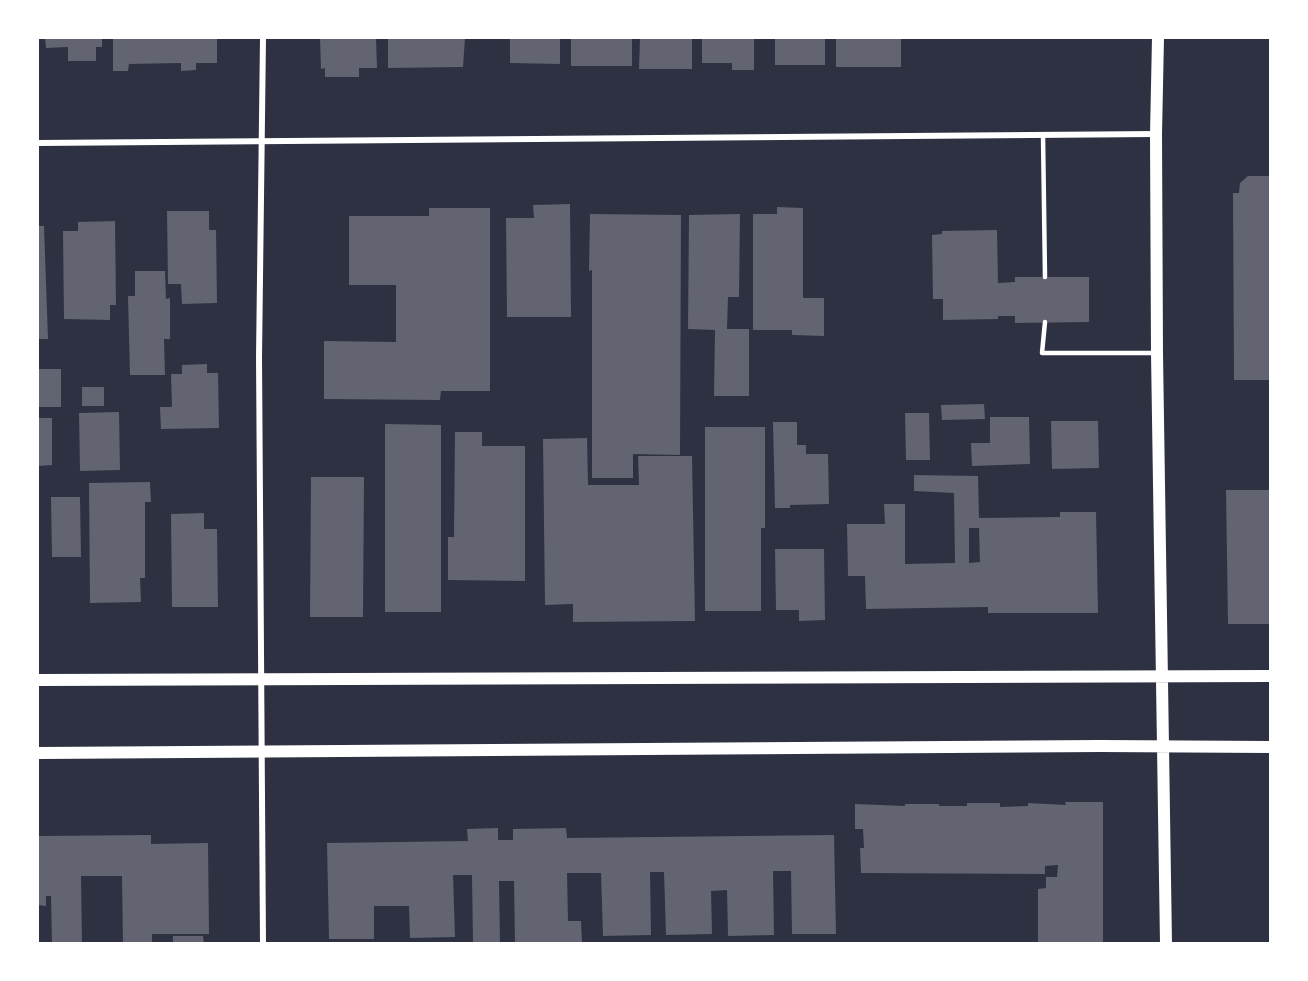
<!DOCTYPE html>
<html>
<head>
<meta charset="utf-8">
<style>
  body { margin:0 }
  #map { position:relative; width:1308px; height:981px; overflow:hidden; background:#2d3142; font-family:"Fira Sans",sans-serif }
  canvas { display:block }
  .frame { position:absolute; inset:0; border:39px solid #fff; pointer-events:none }
</style>
</head>
<body>
<div id="map">
<canvas width="1308" height="981"></canvas>
<div class="frame"></div>
</div>
<script>
const c = document.querySelector('canvas').getContext('2d');
c.lineJoin = 'round';
function paint(path, color) {
  c.fillStyle = color;
  c.fill(path, 'evenodd');
}
function poly(rows) {
  const path = new Path2D();
  for (const r of rows) {
    path.moveTo(r[0], r[1]);
    for (let i = 2; i < r.length; i += 2) path.lineTo(r[i], r[i + 1]);
  }
  return path;
}
function strokePath(path, color, width, dash) {
  c.strokeStyle = color;
  c.lineWidth = width;
  c.lineCap = dash ? 'butt' : 'round';
  c.setLineDash(dash || []);
  c.stroke(path);
}
paint(poly([
  [45,38,102,38,102,47,96,47,96,61,68,61,68,47,46,48],
  [113,38,217,38,217,63,196,63,196,70,181,71,181,63,129,64,128,71,113,71],
  [320,38,376,38,377,68,359,68,359,77,325,77,325,68,321,69],
  [388,38,465,38,463,67,388,68],
  [510,38,560,38,560,64,510,63],
  [571,38,632,38,632,66,571,66],
  [640,38,692,38,692,69,639,69],
  [702,38,754,38,754,70,732,70,732,63,702,63],
  [775,38,825,38,825,65,775,65],
  [836,38,901,38,901,67,836,67],
  [1248,176,1270,176,1270,380,1234,380,1233,193,1239,193,1240,183],
  [570,204,571,317,507,317,506,218,534,218,533,205],
  [777,207,803,208,803,298,824,298,824,336,792,335,792,330,753,330,753,214,777,214],
  [429,208,490,208,490,391,441,391,440,400,324,399,324,341,396,342,396,285,349,285,349,216,429,216],
  [167,211,209,211,209,230,216,230,217,303,182,304,181,284,168,284],
  [590,214,681,215,680,455,633,454,633,478,592,478,592,270,589,271],
  [740,214,739,297,728,297,727,329,749,329,749,396,714,396,715,330,688,329,689,215],
  [115,221,116,305,110,305,110,320,64,319,63,231,78,231,78,222],
  [38,226,44,226,48,339,38,339],
  [997,230,998,283,1015,282,1015,277,1089,277,1089,322,1015,323,1015,316,998,316,998,319,943,320,943,299,933,299,932,235,942,234,942,231],
  [135,271,165,271,166,299,170,298,170,339,164,339,165,375,130,375,128,296,135,296],
  [207,364,207,373,218,373,219,428,161,429,160,407,172,407,171,374,182,374,182,365],
  [38,369,61,369,61,407,38,407],
  [82,387,104,387,104,406,82,406],
  [984,404,985,419,942,420,941,405],
  [119,412,120,470,80,471,79,413],
  [905,413,929,413,930,460,906,460],
  [990,417,1029,417,1030,464,972,466,971,443,990,443],
  [38,418,52,418,52,465,38,466],
  [1051,421,1098,421,1099,468,1052,469],
  [773,422,797,422,797,445,806,445,806,454,828,454,829,504,790,505,790,508,775,508],
  [385,424,441,425,441,612,385,612],
  [705,427,765,427,765,528,761,528,761,611,705,611],
  [455,432,482,432,482,446,525,446,525,581,448,580,448,537,454,537],
  [587,438,588,485,639,485,638,456,692,456,695,621,573,622,573,604,545,605,543,439],
  [914,475,978,476,979,518,1060,517,1060,512,1096,512,1098,613,988,613,988,607,866,609,865,576,848,576,847,524,885,524,884,504,905,504,905,564,955,563,954,493,914,491],
  [969,528,979,528,980,562,969,563],
  [311,477,364,477,363,617,310,617],
  [150,482,151,502,145,502,145,578,140,578,141,602,90,603,89,483],
  [1226,490,1270,490,1270,624,1228,624],
  [51,497,80,497,81,557,52,557],
  [204,513,204,529,217,529,218,607,172,607,171,514],
  [775,549,824,549,825,620,799,621,799,610,776,610],
  [1065,802,1103,802,1103,944,1038,944,1038,889,1046,888,1046,877,1057,877,1058,865,1045,866,1045,874,861,873,860,848,864,848,863,829,855,829,855,804,905,806,905,804,939,804,939,806,967,806,967,803,1000,803,1000,807,1028,806,1028,803,1066,805],
  [498,828,498,840,513,840,513,829,566,828,567,838,834,835,836,934,792,934,791,871,773,871,774,935,728,936,727,890,711,891,712,934,666,935,664,872,650,872,651,935,603,936,601,873,567,873,568,921,581,921,582,942,515,943,514,881,499,881,500,944,473,944,472,875,453,875,455,937,410,938,409,906,374,906,374,939,329,939,327,843,468,841,467,829],
  [151,835,151,844,208,843,209,934,152,934,152,944,123,944,122,876,81,876,82,944,52,944,51,896,46,896,46,906,38,905,38,836],
  [173,936,203,936,204,944,173,944]
]), '#626471');
strokePath(poly([
  [1043,135,1045,277],
  [1045,322,1042,353,1155,353]
]), '#fff', 4.5);
strokePath(poly([
  [263,38,259,357,263,944],
  [38,143,1156,134]
]), '#fff', 6);
strokePath(poly([
  [1158,38,1156,134,1157,353,1166,944],
  [38,680,1270,676],
  [38,753,1100,746,1270,747]
]), '#fff', 12);
</script>
</body>
</html>
